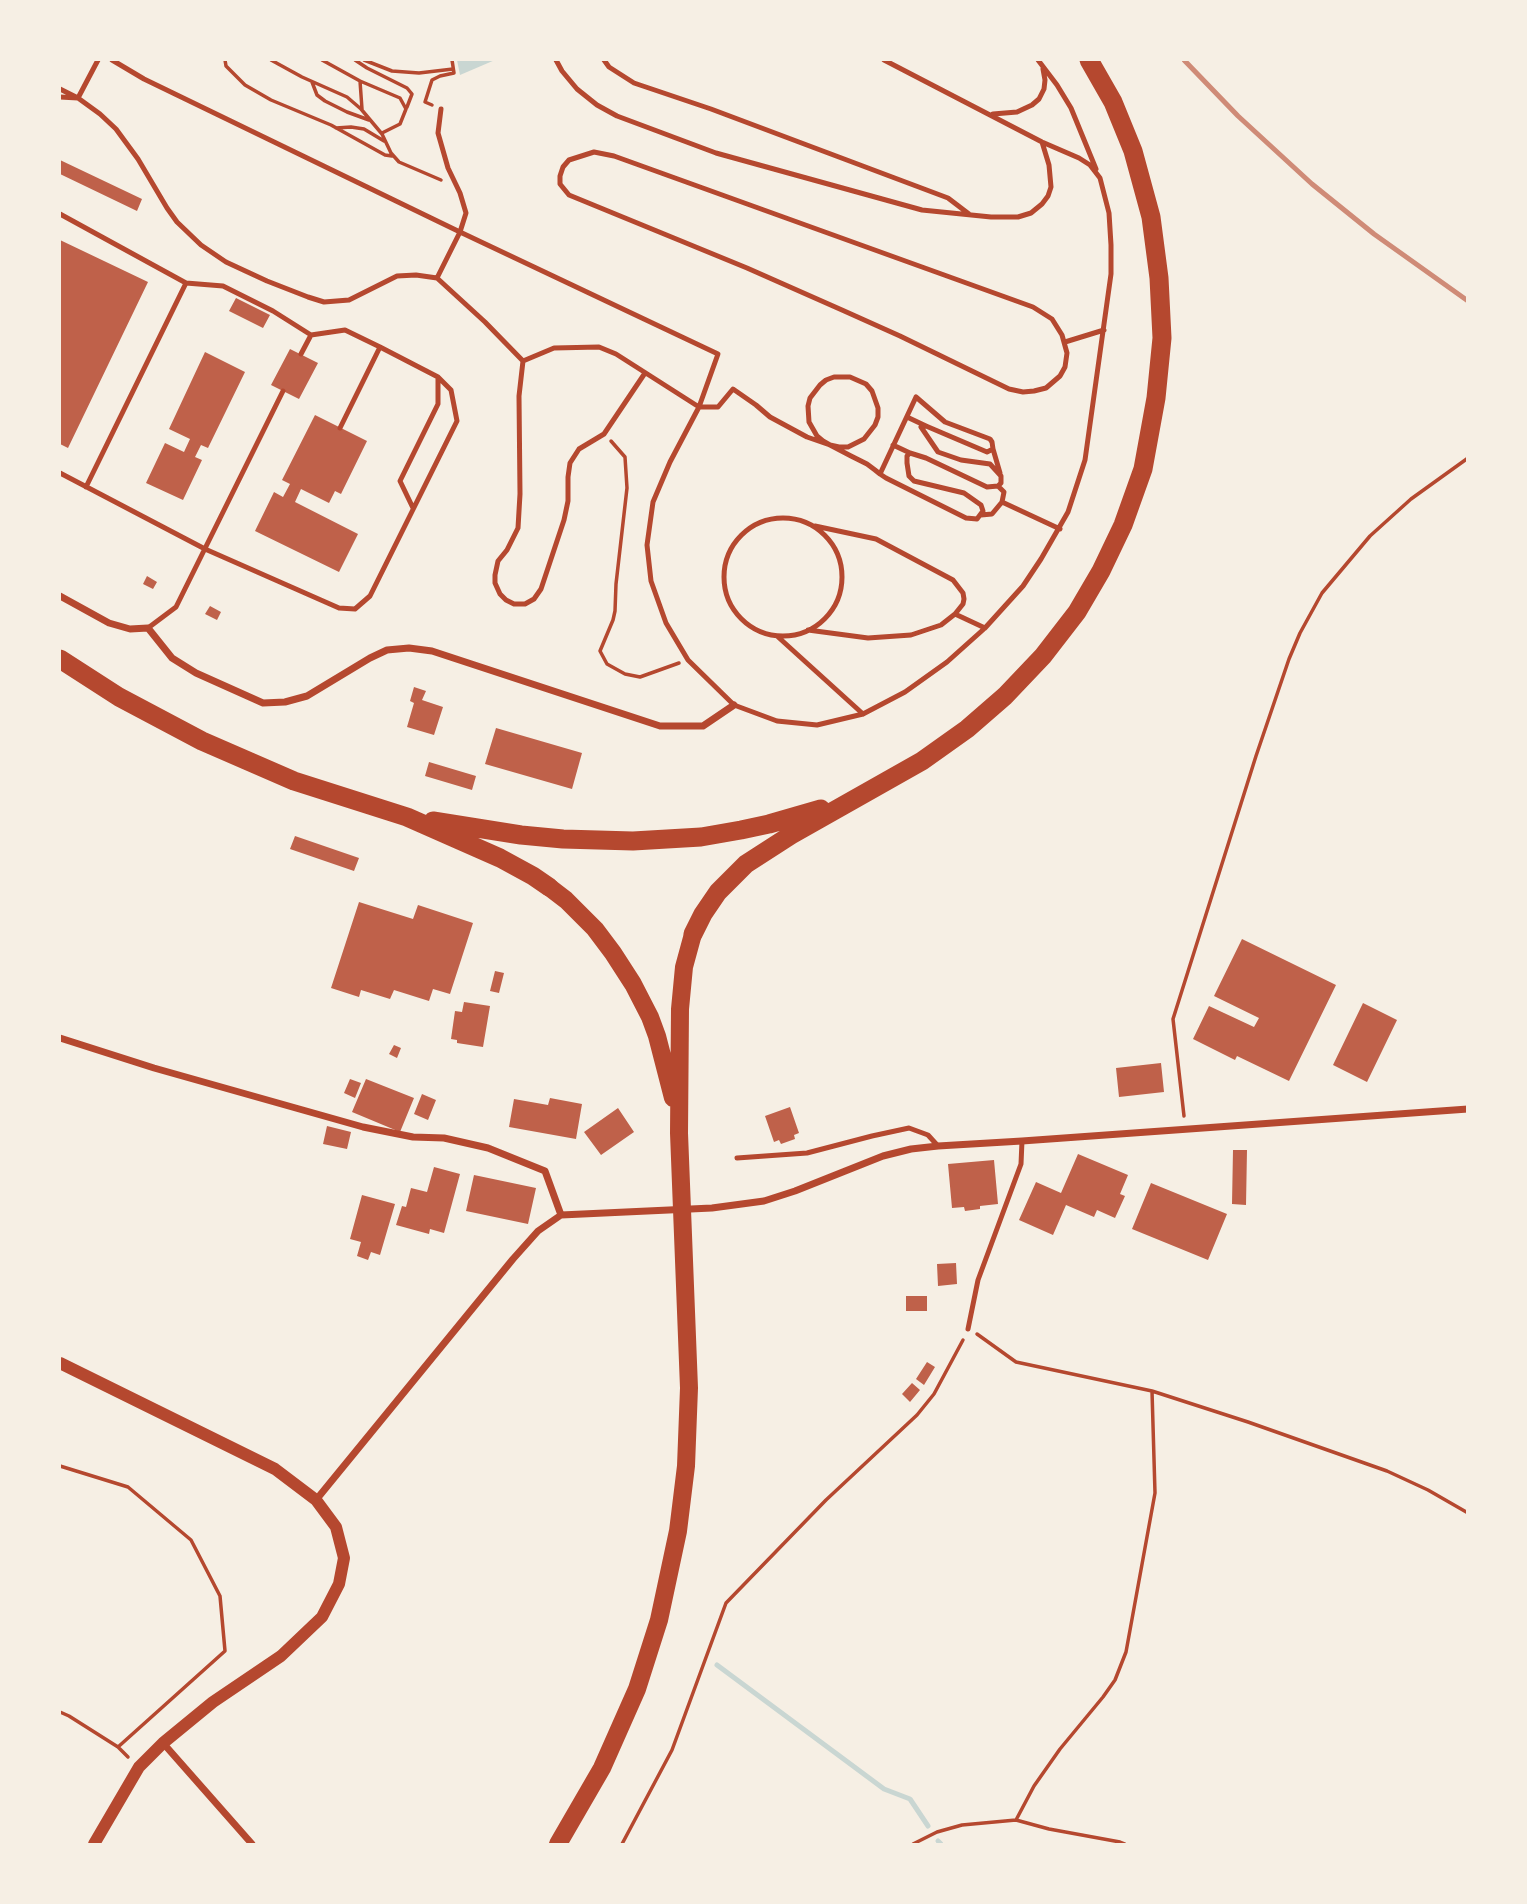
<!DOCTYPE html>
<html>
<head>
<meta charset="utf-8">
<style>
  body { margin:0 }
  #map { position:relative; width:1527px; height:1904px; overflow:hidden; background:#f6efe4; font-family:Georgia,serif }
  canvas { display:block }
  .frame { position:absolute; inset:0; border:61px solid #f6efe4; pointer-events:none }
</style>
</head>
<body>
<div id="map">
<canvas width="1527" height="1904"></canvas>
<div class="frame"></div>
</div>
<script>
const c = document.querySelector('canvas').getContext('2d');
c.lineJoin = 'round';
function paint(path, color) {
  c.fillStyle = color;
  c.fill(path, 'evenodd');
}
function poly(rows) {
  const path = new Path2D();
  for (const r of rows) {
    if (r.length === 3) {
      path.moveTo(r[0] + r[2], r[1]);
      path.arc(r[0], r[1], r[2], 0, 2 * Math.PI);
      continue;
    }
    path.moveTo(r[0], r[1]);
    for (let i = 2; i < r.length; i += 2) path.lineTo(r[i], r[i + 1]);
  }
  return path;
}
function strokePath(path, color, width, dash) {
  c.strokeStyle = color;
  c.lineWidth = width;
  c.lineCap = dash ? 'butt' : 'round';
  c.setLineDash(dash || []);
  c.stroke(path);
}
paint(poly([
  [457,60,495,60,460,75]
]), '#c9d6d2');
strokePath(poly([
  [717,1665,884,1789,910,1799,928,1826],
  [938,1841,941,1844]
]), '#c9d6d2', 5);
paint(poly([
  [60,160,142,199,137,211,60,174],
  [60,240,148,282,68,448,60,444],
  [236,298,270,315,263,328,229,311],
  [290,349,318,363,299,399,271,385],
  [205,352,245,372,208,448,201,445,195,457,202,460,183,500,146,483,165,443,184,452,190,439,169,429],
  [315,415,367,441,341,494,335,491,329,503,301,489,295,502,358,534,339,572,255,531,274,492,283,497,290,484,282,480],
  [147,576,157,582,153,589,143,584],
  [210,606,221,612,217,620,205,614],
  [414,687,426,691,422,700,443,707,434,735,407,727,414,703,410,701],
  [496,728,582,753,572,789,485,764],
  [429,762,476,776,472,790,425,776],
  [295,836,359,858,354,871,290,849],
  [359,902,413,919,418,905,473,923,450,994,433,989,429,1001,394,990,390,999,361,990,359,997,331,988],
  [1242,939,1336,985,1289,1081,1237,1056,1235,1060,1193,1039,1209,1006,1254,1027,1259,1018,1214,996],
  [495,971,504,973,499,993,490,991],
  [464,1002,490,1006,483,1047,457,1043,457,1040,451,1039,455,1011,462,1012],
  [1363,1003,1397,1020,1367,1082,1333,1065],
  [394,1045,401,1048,397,1058,389,1054],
  [1161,1063,1164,1092,1119,1097,1116,1068],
  [350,1079,361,1083,355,1098,344,1093],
  [366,1079,414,1098,400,1132,352,1112],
  [422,1094,436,1100,428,1120,414,1114],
  [550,1098,582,1104,576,1139,509,1127,514,1099,548,1105],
  [790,1107,799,1133,794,1135,795,1139,781,1144,779,1140,774,1142,765,1116],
  [618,1108,634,1132,601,1155,584,1132],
  [327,1126,351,1132,347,1149,323,1144],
  [1233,1150,1247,1150,1246,1205,1232,1204],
  [1078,1154,1128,1175,1120,1194,1125,1196,1115,1218,1097,1210,1094,1217,1066,1205,1053,1235,1019,1220,1036,1182,1061,1193],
  [994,1160,998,1204,980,1206,980,1209,965,1211,964,1207,952,1208,948,1164],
  [434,1167,460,1174,444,1233,430,1229,429,1234,396,1225,402,1206,406,1207,411,1188,427,1192],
  [474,1175,536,1188,528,1224,466,1211],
  [1151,1183,1227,1214,1208,1260,1132,1229],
  [362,1195,395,1204,380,1255,371,1252,368,1260,357,1256,361,1242,350,1239],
  [956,1263,957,1284,938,1286,937,1264],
  [906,1296,927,1296,927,1311,906,1311],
  [927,1362,935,1367,924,1385,916,1379],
  [912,1383,920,1390,910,1402,902,1394]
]), '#bf614a');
strokePath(poly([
  [225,60,226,66,245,85,271,100,331,125,385,155,392,156],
  [271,60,302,77,347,97,361,109,382,134,391,153,399,162,441,180],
  [322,60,360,81,362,109],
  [355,60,367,68,407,88,412,94,407,107],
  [364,60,392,71,419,73,453,69],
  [360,81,400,98,406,109,400,124,382,133],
  [312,82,317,95,325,101,347,112,369,120],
  [432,105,425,102,432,80,440,76,454,73,452,60],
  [336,128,351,127,364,129,384,141],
  [611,441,625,457,627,488,616,584,615,611,613,620,600,651,607,664,625,674,640,677,679,663],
  [1184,1116,1173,1019,1256,756,1289,659,1300,633,1322,593,1370,536,1411,499,1468,458],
  [977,1334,1016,1362,1152,1391,1248,1422,1387,1471,1428,1490,1468,1513],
  [60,1466,128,1487,191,1540,220,1596,225,1651,118,1747],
  [60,1712,69,1716,118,1747,128,1757],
  [1016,1820,1034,1786,1060,1749,1103,1697,1115,1680,1126,1652,1155,1493,1152,1391],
  [622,1844,672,1750,726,1603,826,1500,917,1415,934,1394,963,1340],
  [913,1844,937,1832,962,1825,1016,1820,1049,1829,1120,1842,1125,1844]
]), '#b5482f', 3.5);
strokePath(poly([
  [112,60,144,79,460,232,718,354,699,407,670,462,653,502,647,545,651,581,666,623,688,660,734,705,777,721,817,725,863,714,905,692,947,662,985,628,1023,586,1041,559,1068,512,1085,460,1111,274,1111,245,1109,213,1100,178,1090,165,1079,158,1042,142,884,60],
  [556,60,562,71,577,89,597,105,617,116,716,153,922,210,991,217,1018,217,1031,213,1042,204,1048,196,1051,187,1049,165,1042,142],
  [604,60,609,67,634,83,711,109,948,198,969,214],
  [1038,60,1057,85,1071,108,1096,169],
  [60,89,78,98,98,60],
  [60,97,78,98,100,114,116,129,138,159,167,208,177,222,201,245,226,262,267,281,308,297,324,302,349,300,397,276,416,275,437,278,485,322,523,361],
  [993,114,1017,112,1032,105,1039,99,1044,89,1045,80,1043,69],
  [594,152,614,156,1033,307,1052,319,1062,335,1067,353,1065,367,1060,376,1046,388,1034,391,1023,392,1009,389,900,336,842,310,747,268,569,195,560,184,560,176,563,167,569,160,594,152],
  [60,214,186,283,223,286,273,311,311,335,345,330,380,347,438,377,451,390,457,421,370,596,355,609,339,608,205,549,60,473],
  [437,278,460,232,466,213,460,193,448,168,438,133,441,109],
  [1065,342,1104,330],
  [301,354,311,335],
  [645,373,604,434,579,449,570,463,568,477,568,501,564,520,541,589,534,599,525,604,514,604,506,600,500,594,495,583,495,575,498,561,507,550,518,528,520,494,519,396,523,361,554,348,599,347,616,354,699,407,718,407,733,389,756,405,770,417,807,437,830,445,839,447,848,447,864,439,875,425,878,417,878,408,872,391,866,384,850,377,834,377,826,380,820,385,810,398,808,406,809,422,817,436,823,441,830,445,851,456,867,464,875,470,880,474,886,478,966,518,977,519,983,511,981,505,964,493,914,481,909,476,907,463,907,456,910,453,926,458,987,487,998,486,1001,483,1001,476,990,464,961,460,938,452,921,427,926,426,987,452,993,449,992,442,990,439,945,422,916,397,880,474],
  [907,417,926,426],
  [340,428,380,347],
  [893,445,910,453],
  [993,449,1000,473],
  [86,487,186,283],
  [1002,502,1060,529],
  [413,508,400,481,438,404,438,377],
  [981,515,992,514,1002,502,1004,492,998,486],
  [783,577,59],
  [955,614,985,628],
  [148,628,176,607,283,391],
  [808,630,868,638,911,635,941,625,955,614,963,604,964,599,963,593,953,580,876,539,815,526],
  [777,636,863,714],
  [737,1158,807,1153,872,1136,909,1128,928,1135,938,1146],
  [968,1329,978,1280,1021,1164,1022,1141]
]), '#b5482f', 5);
strokePath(poly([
  [60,596,109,623,130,629,148,628,172,658,196,673,263,703,285,702,307,696,370,658,387,650,409,648,432,651,660,726,703,726,734,705],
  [60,1038,154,1068,363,1127,413,1137,444,1138,488,1148,545,1171,561,1215],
  [316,1500,513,1259,538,1231,561,1215,712,1208,764,1201,795,1191,883,1156,911,1149,938,1146,1022,1141,1468,1109],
  [163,1743,252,1844]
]), '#b5482f', 7);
strokePath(poly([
  [60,1363,275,1469,316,1500,336,1527,344,1558,339,1584,322,1617,281,1656,213,1702,163,1743,139,1767,94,1844]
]), '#b5482f', 12);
strokePath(poly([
  [549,887,566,900,595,929,613,953,633,984,650,1017,657,1036,673,1098],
  [558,1844,602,1768,637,1689,659,1620,678,1531,686,1466,689,1388,679,1133,680,1009,684,967,693,934]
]), '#b5482f', 18);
strokePath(poly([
  [60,659,119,697,202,741,294,781,407,817,500,858,533,876,549,887],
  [433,821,521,835,563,839,633,841,701,837,741,830,769,824,821,809],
  [693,934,703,914,718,892,746,864,791,835,922,761,967,729,1005,696,1043,656,1077,612,1101,571,1123,525,1143,469,1156,398,1162,338,1159,278,1151,217,1133,151,1113,102,1089,60]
]), '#b5482f', 19);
strokePath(poly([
  [1184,60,1238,116,1312,184,1374,234,1468,301]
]), '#cf8b77', 5);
</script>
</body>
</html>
